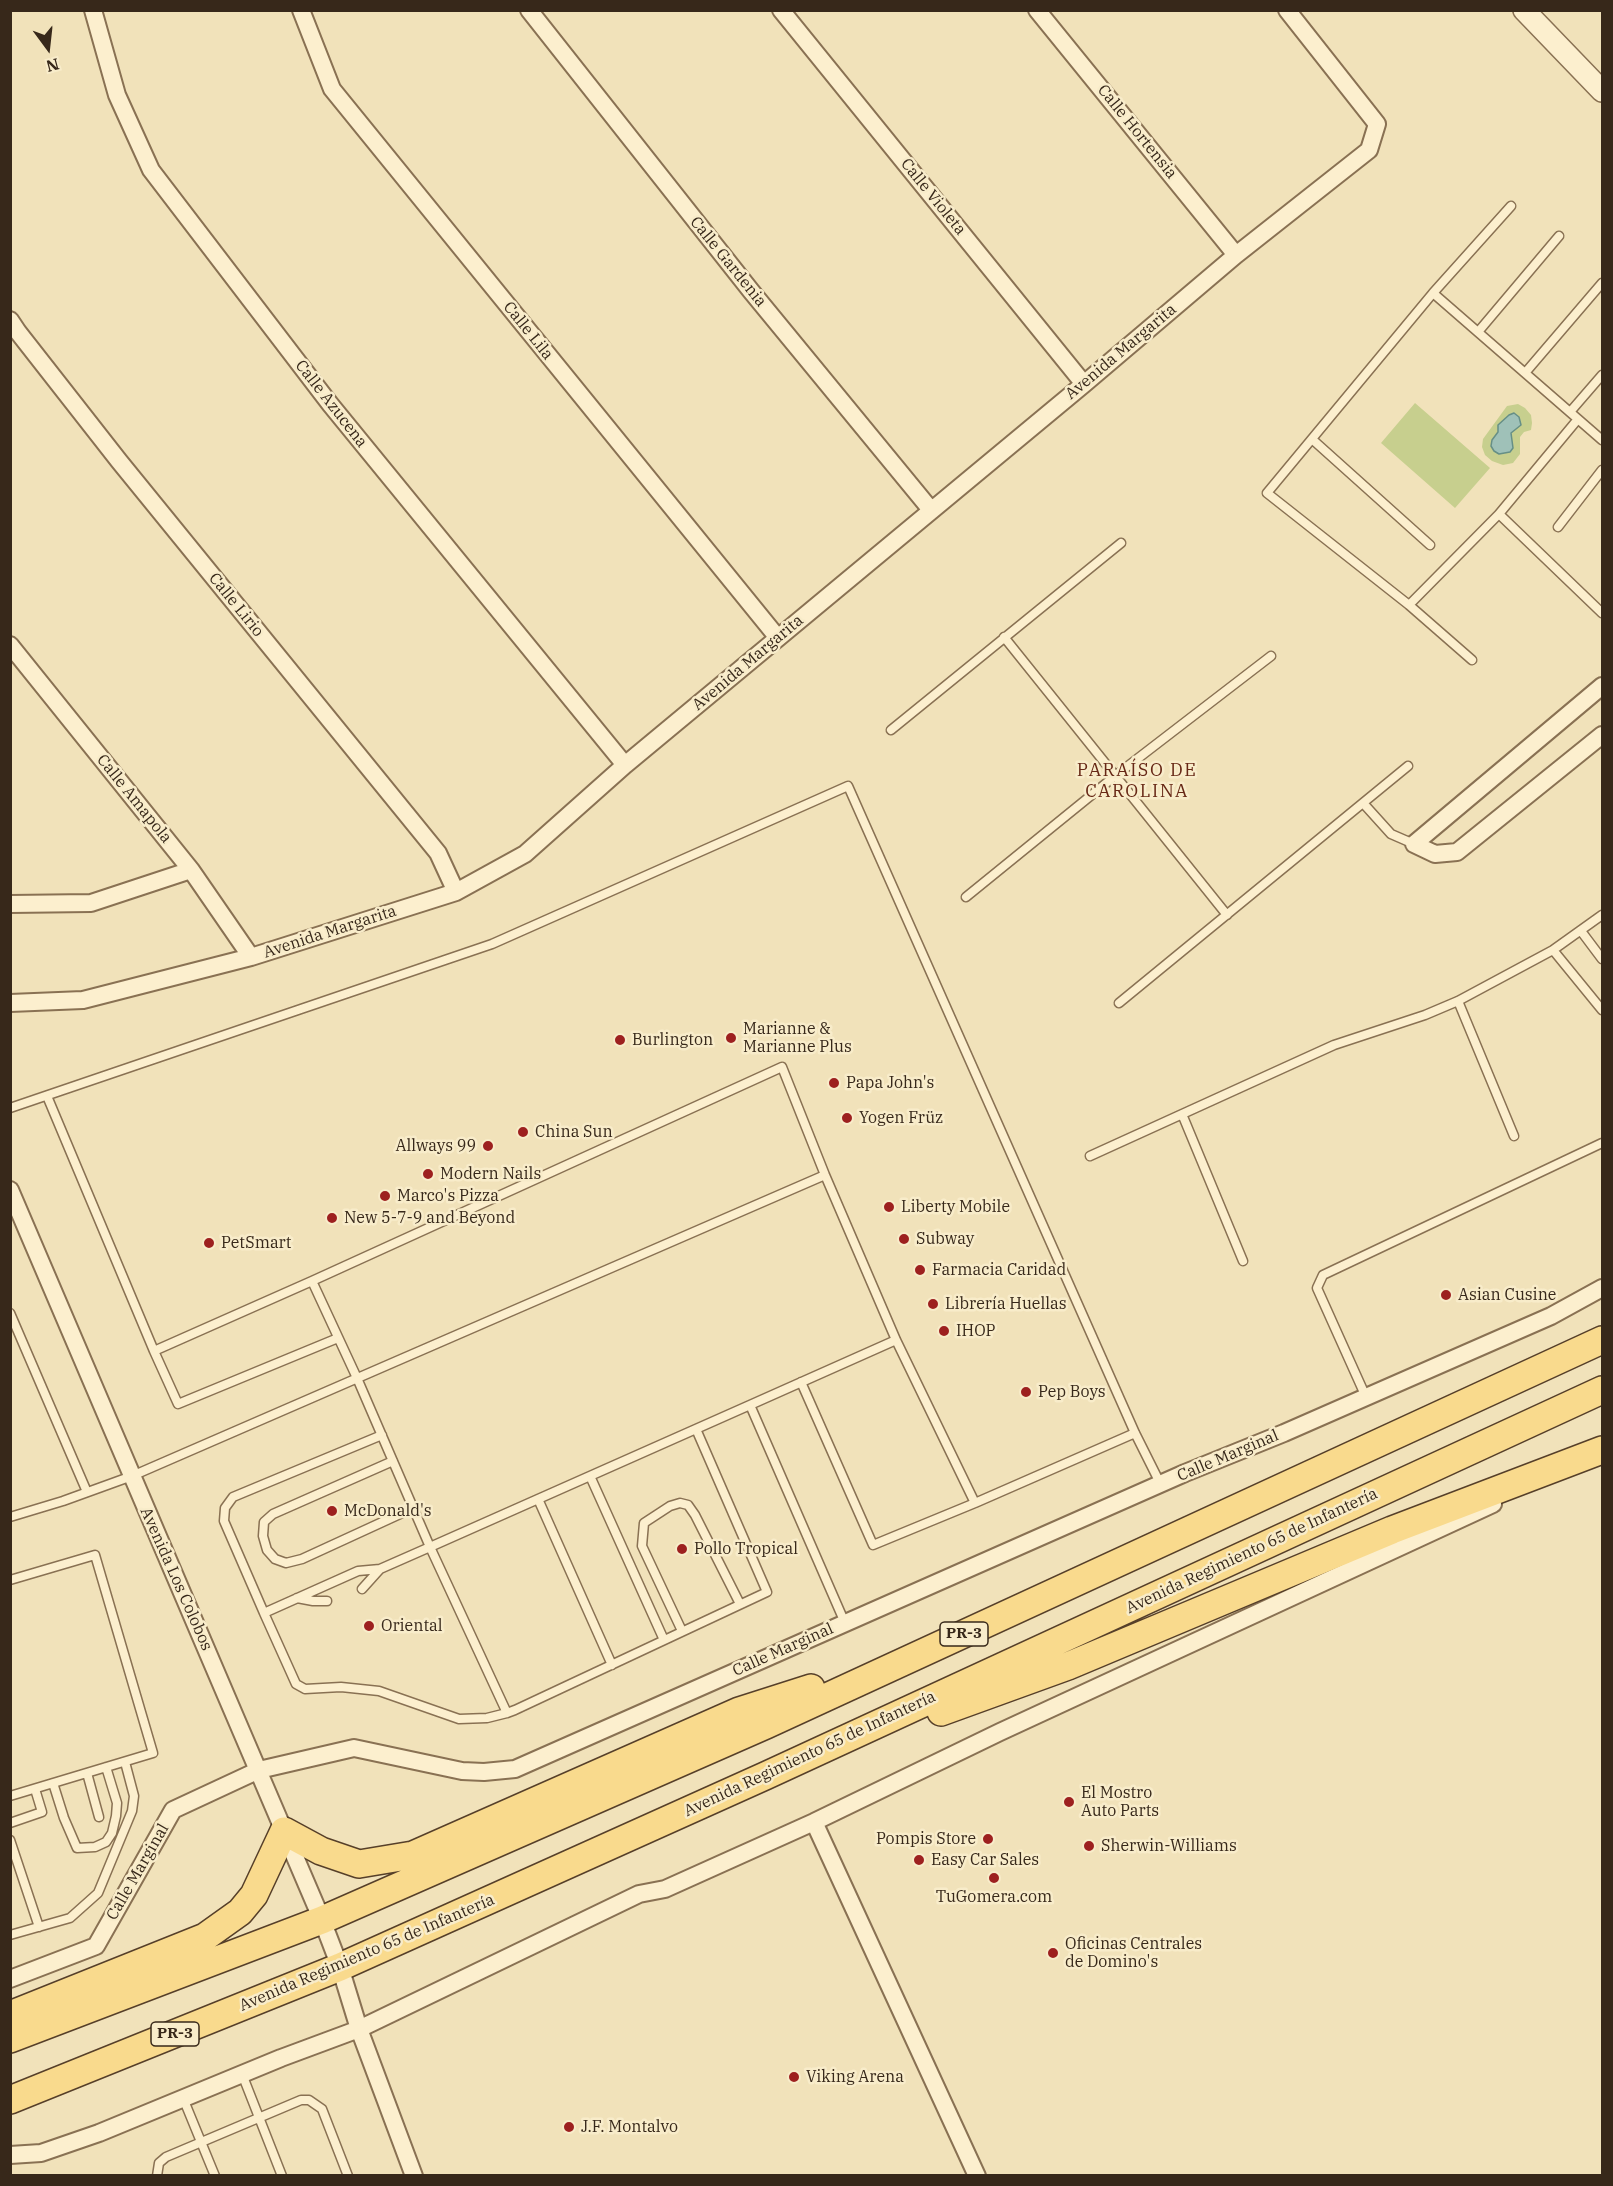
<!DOCTYPE html>
<html>
<head>
<meta charset="utf-8">
<style>
  body { margin:0 }
  #map { position:relative; width:1613px; height:2186px; overflow:hidden; background:#f1e2ba; font-family:"IBM Plex Serif",serif }
  canvas { display:block }
  .frame { position:absolute; inset:0; border:12px solid #37281a; pointer-events:none }
  .north { position:absolute; left:18px; top:18px; width:60px; height:60px; -webkit-text-stroke:4px #f8ecca; paint-order:stroke; rotate:165deg; font-size:16px; font-weight:700; line-height:24px; text-align:center; color:#37281a }
  .north::after { content:''; display:block; margin:auto; width:21px; height:27px; background:#37281a; clip-path:polygon(50% 0,100% 100%,50% 72%,0 100%) }
</style>
</head>
<body>
<div id="map">
<canvas width="1613" height="2186"></canvas>
<div class="frame"></div>
<div class="north">N</div>
</div>
<script>
const c = document.querySelector('canvas').getContext('2d');
c.lineJoin = 'round';
function paint(path, color) {
  c.fillStyle = color;
  c.fill(path, 'evenodd');
}
function poly(rows) {
  const path = new Path2D();
  for (const r of rows) {
    path.moveTo(r[0], r[1]);
    for (let i = 2; i < r.length; i += 2) path.lineTo(r[i], r[i + 1]);
  }
  return path;
}
function strokePath(path, color, width, dash) {
  c.strokeStyle = color;
  c.lineWidth = width;
  c.lineCap = dash ? 'butt' : 'round';
  c.setLineDash(dash || []);
  c.stroke(path);
}
function drawText(font, color, halo, rows, align = 'center') {
  c.font = font + ' "IBM Plex Serif",serif';
  c.lineWidth = 5;
  c.setLineDash([]);
  c.textBaseline = 'middle';
  c.strokeStyle = halo;
  c.fillStyle = color;
  for (const [text, x, y, turn = 0] of rows) {
    c.save();
    c.translate(x, y);
    c.rotate((+turn || 0) * Math.PI / 180);
    c.textAlign = isNaN(turn) ? turn : align;
    if (halo) c.strokeText(text, 0, 0);
    c.fillText(text, 0, 0);
    c.restore();
  }
}
paint(poly([
  [1415,403,1490,468,1455,508,1381,443],
  [1518,404,1525,408,1531,415,1532,423,1531,430,1524,432,1520,437,1520,454,1513,463,1503,465,1492,461,1485,455,1482,447,1483,439,1507,406]
]), '#c7cf8e');
const water = poly([
  [1514,413,1519,417,1521,425,1511,433,1513,448,1510,452,1499,454,1494,451,1491,446,1492,440,1498,432,1498,425,1509,415,1514,413]
]);
paint(water, '#9fc1b8');
strokePath(water, '#668f86', 1.5);
const service = poly([
  [1433,293,1602,440],
  [1478,332,1559,236],
  [1525,373,1602,283],
  [1570,412,1602,375],
  [1578,419,1499,514,1602,613],
  [1313,440,1430,545],
  [1558,527,1602,470],
  [1409,605,1499,514],
  [1004,637,1227,915],
  [1472,660,1409,605,1267,493,1433,293,1511,206],
  [891,730,1121,543],
  [1363,803,1391,834,1414,844],
  [966,897,1115,776,1271,656],
  [1581,931,1602,959],
  [1553,950,1602,1010],
  [1458,1001,1514,1136],
  [1119,1003,1408,766],
  [47,1096,154,1351,312,1281,782,1067,825,1175,896,1340,975,1503,1135,1433],
  [10,1108,492,944,848,786,1135,1433,1161,1485],
  [1182,1114,1243,1261],
  [1090,1156,1334,1045,1425,1015,1458,1001,1553,950,1602,915],
  [312,1281,357,1378,430,1547,750,1405],
  [10,1313,87,1492],
  [154,1351,178,1404,338,1338],
  [801,1382,873,1545,975,1503],
  [1366,1397,1317,1288,1323,1275,1602,1143],
  [393,1461,273,1514,264,1522,263,1536,267,1550,275,1559,286,1563,302,1559,413,1508],
  [590,1476,664,1640],
  [538,1499,612,1665],
  [10,1517,63,1501,132,1476,825,1175],
  [10,1580,95,1555,153,1753,10,1796],
  [362,1589,380,1569],
  [297,1598,313,1601,327,1601],
  [264,1613,224,1521,225,1508,233,1497,382,1435],
  [845,1623,750,1405,896,1340],
  [682,1631,642,1546,644,1523,670,1506,680,1503,688,1505,695,1515,740,1604],
  [507,1713,430,1547,380,1569,358,1571,264,1613,296,1684,305,1689,341,1687,379,1691,459,1719,487,1718,507,1713,515,1710,767,1592,696,1429],
  [87,1773,99,1817],
  [53,1783,64,1818,77,1848,95,1847,106,1842,112,1833,116,1816,117,1803,106,1767],
  [10,1823,42,1812,35,1789],
  [10,1840,39,1927],
  [10,1935,70,1918,98,1893,132,1811,134,1796,125,1762],
  [242,2074,282,2176],
  [183,2098,215,2176],
  [157,2176,159,2163,166,2157,301,2100,309,2100,322,2109,348,2176]
]);
const minor = poly([
  [93,10,117,95,151,170,330,404,625,765],
  [301,10,332,89,778,638],
  [529,10,751,291,931,510],
  [781,10,1084,384],
  [1037,10,1236,255],
  [10,320,18,332,119,461,438,853,456,892],
  [10,645,191,870,251,957],
  [1602,686,1414,844,1435,854,1457,852,1602,735],
  [10,904,91,903,191,870],
  [10,1003,83,1000,251,957,456,892,525,854,625,765,1084,384,1236,255,1369,150,1377,124,1287,10],
  [10,1190,322,1920,340,1967,359,2029,414,2176],
  [814,1822,977,2176],
  [10,1979,96,1946,173,1810,259,1770,354,1748,462,1771,484,1772,515,1769,1185,1473,1284,1433,1551,1316,1602,1288],
  [10,2155,41,2153,99,2133,281,2058,359,2029,639,1894,665,1889,814,1822,1000,1732,1493,1504]
]);
const tertiary = poly([
  [1524,10,1602,91]
]);
const primary = poly([
  [941,1712,1068,1666,1392,1530,1602,1450],
  [10,2015,205,1937,240,1912,254,1895,284,1831,321,1851,359,1864,413,1855,739,1711,811,1688],
  [10,2039,322,1920,766,1725,1602,1340],
  [10,2100,340,1967,765,1776,1602,1390]
]);
strokePath(service, '#897153', 11);
strokePath(minor, '#897153', 20);
strokePath(tertiary, '#897153', 24);
strokePath(primary, '#563f29', 30);
strokePath(service, '#fcefce', 8);
strokePath(minor, '#fcefce', 16);
strokePath(tertiary, '#fcefce', 21);
strokePath(primary, '#f9da8d', 27);
for (const [x, y, r, color] of [
  [731,1038,6,"#9d201f"],
  [620,1040,6,"#9d201f"],
  [834,1083,6,"#9d201f"],
  [847,1118,6,"#9d201f"],
  [523,1132,6,"#9d201f"],
  [488,1146,6,"#9d201f"],
  [428,1174,6,"#9d201f"],
  [385,1196,6,"#9d201f"],
  [889,1207,6,"#9d201f"],
  [332,1218,6,"#9d201f"],
  [904,1239,6,"#9d201f"],
  [209,1243,6,"#9d201f"],
  [920,1270,6,"#9d201f"],
  [1446,1295,6,"#9d201f"],
  [933,1304,6,"#9d201f"],
  [944,1331,6,"#9d201f"],
  [1026,1392,6,"#9d201f"],
  [332,1511,6,"#9d201f"],
  [682,1549,6,"#9d201f"],
  [369,1626,6,"#9d201f"],
  [1069,1802,6,"#9d201f"],
  [988,1839,6,"#9d201f"],
  [1089,1846,6,"#9d201f"],
  [919,1860,6,"#9d201f"],
  [994,1878,6,"#9d201f"],
  [1053,1953,6,"#9d201f"],
  [794,2077,6,"#9d201f"],
  [569,2127,6,"#9d201f"]
]) {
  const dot = new Path2D();
  dot.arc(x, y, r, 0, 2 * Math.PI);
  c.fillStyle = color;
  c.fill(dot);
  strokePath(dot, '#f8ecca', 2);
}
for (const [x, y, w] of [
  [964,1634,48],
  [175,2034,48]
]) {
  const box = new Path2D();
  box.roundRect(x - w / 2, y - 12, w, 24, 4.5);
  c.fillStyle = '#f8ecca';
  c.fill(box);
  strokePath(box, '#37281a', 1.5);
}
drawText('bold 15px', '#37281a', null, [
  ["PR-3",964,1634],
  ["PR-3",175,2034]
]);
drawText('16px', '#37281a', '#f8ecca', [
  ["Calle Hortensia",1137,132,51],
  ["Calle Violeta",933,197,51],
  ["Calle Gardenia",728,262,51],
  ["Calle Lila",528,331,51],
  ["Avenida Margarita",1121,352,-40],
  ["Calle Azucena",331,404,52],
  ["Calle Lirio",236,605,51],
  ["Avenida Margarita",748,663,-40],
  ["Calle Amapola",134,799,51],
  ["Avenida Margarita",330,932,-18],
  ["Calle Marginal",1228,1456,-23],
  ["Avenida Regimiento 65 de Infantería",1252,1551,-25],
  ["Avenida Los Colobos",176,1579,66],
  ["Calle Marginal",783,1650,-24],
  ["Avenida Regimiento 65 de Infantería",810,1754,-25],
  ["Calle Marginal",138,1872,-60],
  ["Avenida Regimiento 65 de Infantería",367,1953,-23]
]);
drawText('16px', '#37281a', '#f8ecca', [
  ["Marianne &",743,1029],
  ["Marianne Plus",743,1047],
  ["Burlington",632,1040],
  ["Papa John's",846,1083],
  ["Yogen Früz",859,1118],
  ["China Sun",535,1132],
  ["Allways 99",476,1146,"right"],
  ["Modern Nails",440,1174],
  ["Marco's Pizza",397,1196],
  ["Liberty Mobile",901,1207],
  ["New 5-7-9 and Beyond",344,1218],
  ["Subway",916,1239],
  ["PetSmart",221,1243],
  ["Farmacia Caridad",932,1270],
  ["Asian Cusine",1458,1295],
  ["Librería Huellas",945,1304],
  ["IHOP",956,1331],
  ["Pep Boys",1038,1392],
  ["McDonald's",344,1511],
  ["Pollo Tropical",694,1549],
  ["Oriental",381,1626],
  ["El Mostro",1081,1793],
  ["Auto Parts",1081,1811],
  ["Pompis Store",976,1839,"right"],
  ["Sherwin-Williams",1101,1846],
  ["Easy Car Sales",931,1860],
  ["TuGomera.com",994,1897,"center"],
  ["Oficinas Centrales",1065,1944],
  ["de Domino's",1065,1962],
  ["Viking Arena",806,2077],
  ["J.F. Montalvo",581,2127]
], 'left');
c.letterSpacing = '1.5px';
drawText('18px', '#672816', '#f8ecca', [
  ["PARAÍSO DE",1137,771],
  ["CAROLINA",1137,792]
]);
c.letterSpacing = '0px';
</script>
</body>
</html>
